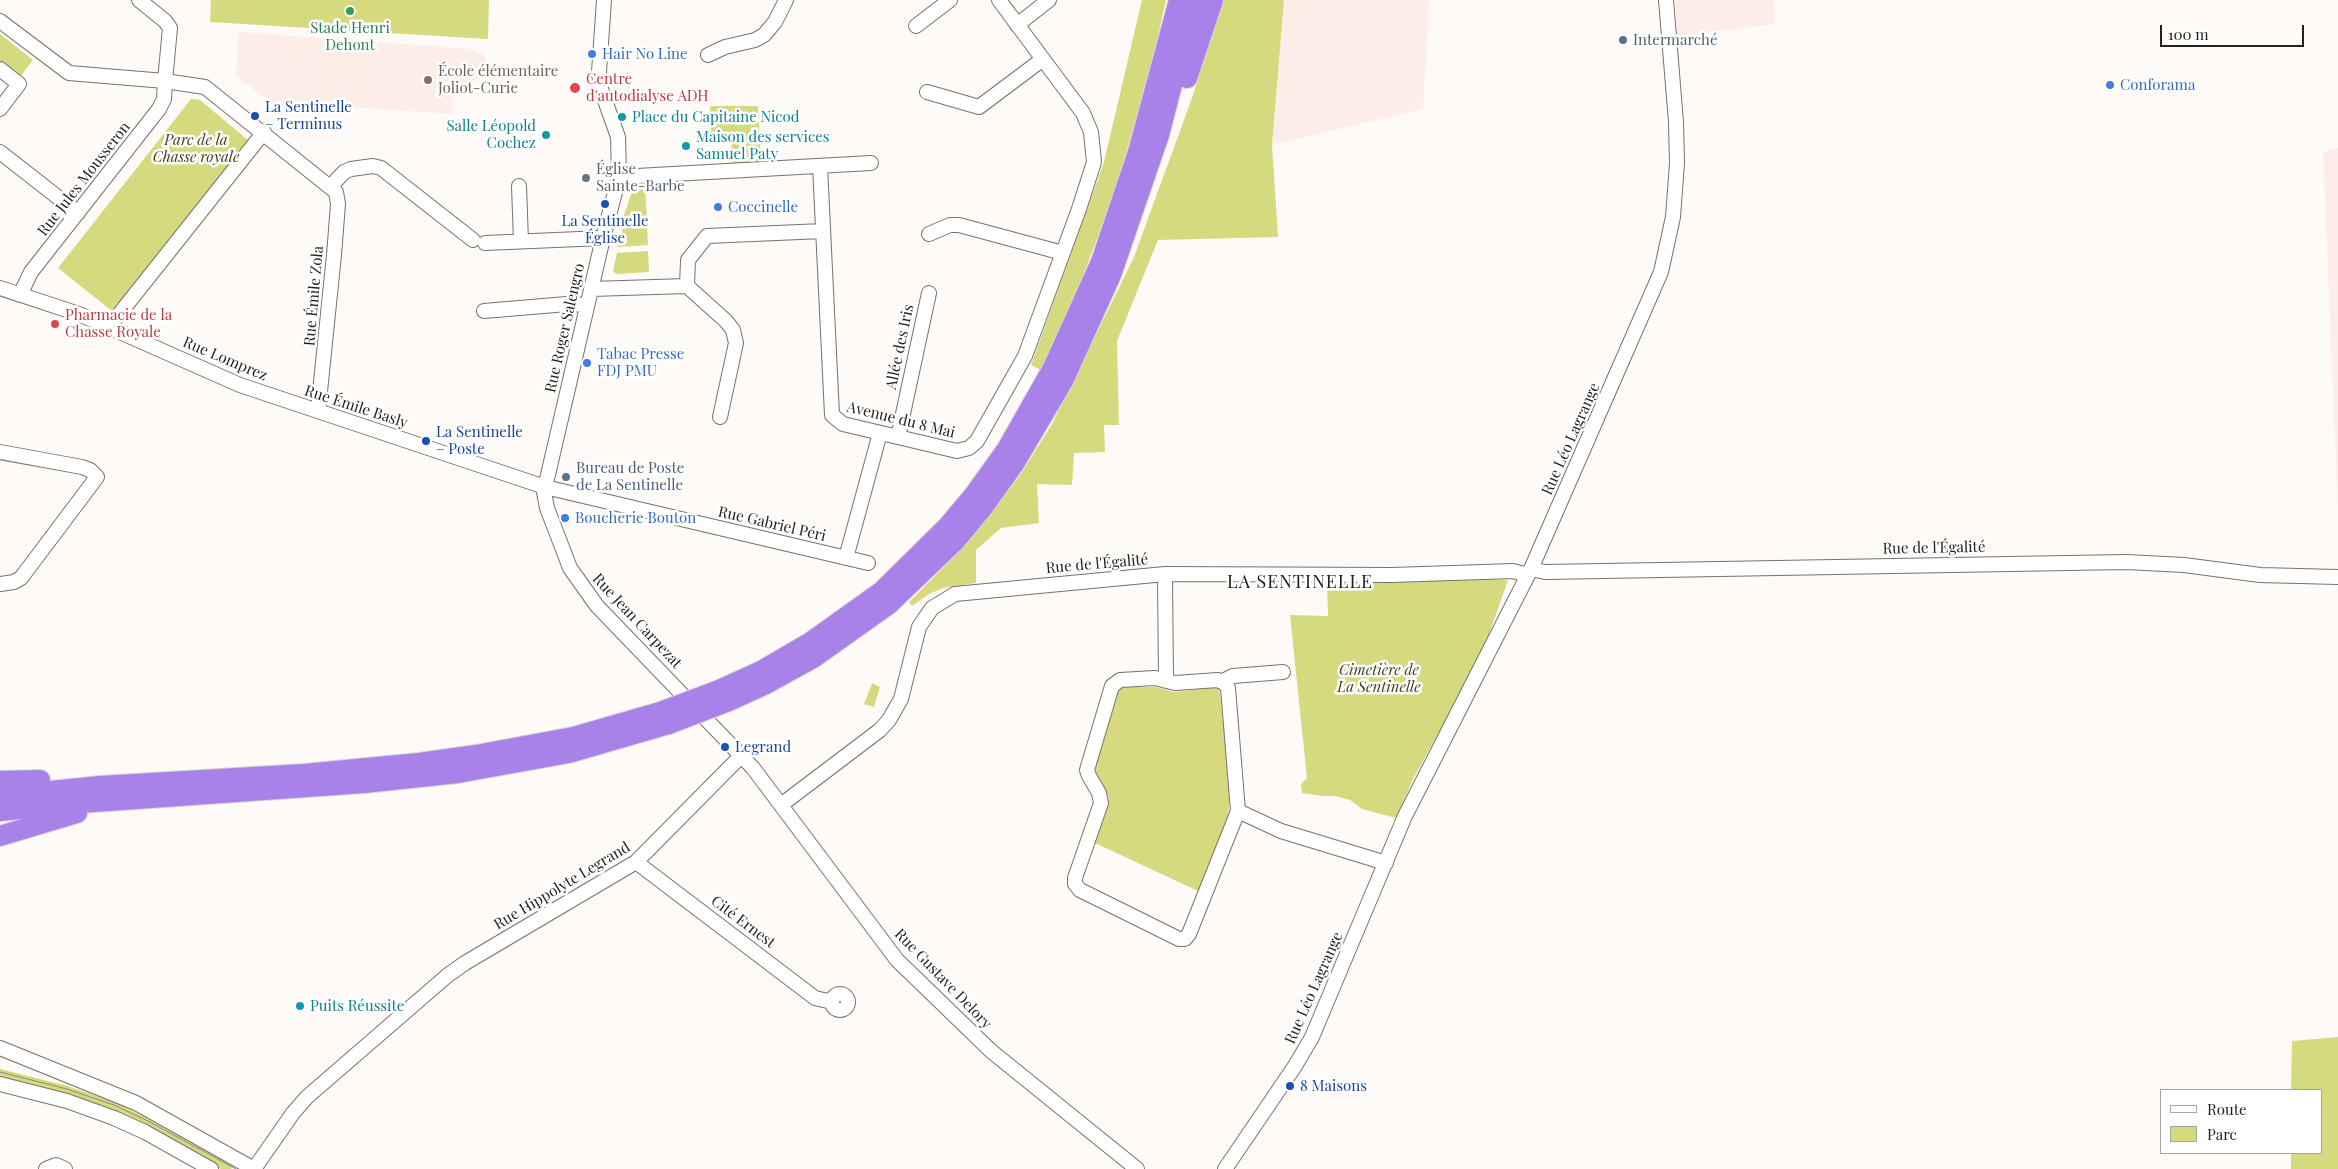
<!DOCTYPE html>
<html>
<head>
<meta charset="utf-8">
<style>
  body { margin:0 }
  #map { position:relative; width:2338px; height:1169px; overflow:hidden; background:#fefaf7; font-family:"Playfair Display",serif }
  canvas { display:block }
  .legend { position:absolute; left:2160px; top:1089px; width:162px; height:65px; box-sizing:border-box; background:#fff; border:1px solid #a7a6a5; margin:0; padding:6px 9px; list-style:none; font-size:15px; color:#24201e }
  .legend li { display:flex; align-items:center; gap:10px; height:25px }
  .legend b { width:25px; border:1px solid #a7a6a5 }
  .scale { position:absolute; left:2160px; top:25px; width:144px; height:22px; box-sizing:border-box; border:2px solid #24201e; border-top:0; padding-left:6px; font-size:15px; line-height:18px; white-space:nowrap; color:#24201e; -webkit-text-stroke:4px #fff; paint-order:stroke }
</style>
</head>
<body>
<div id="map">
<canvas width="2338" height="1169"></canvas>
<ul class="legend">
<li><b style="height:6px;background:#fff"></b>Route</li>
<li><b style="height:14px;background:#d5da7e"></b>Parc</li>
</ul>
<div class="scale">100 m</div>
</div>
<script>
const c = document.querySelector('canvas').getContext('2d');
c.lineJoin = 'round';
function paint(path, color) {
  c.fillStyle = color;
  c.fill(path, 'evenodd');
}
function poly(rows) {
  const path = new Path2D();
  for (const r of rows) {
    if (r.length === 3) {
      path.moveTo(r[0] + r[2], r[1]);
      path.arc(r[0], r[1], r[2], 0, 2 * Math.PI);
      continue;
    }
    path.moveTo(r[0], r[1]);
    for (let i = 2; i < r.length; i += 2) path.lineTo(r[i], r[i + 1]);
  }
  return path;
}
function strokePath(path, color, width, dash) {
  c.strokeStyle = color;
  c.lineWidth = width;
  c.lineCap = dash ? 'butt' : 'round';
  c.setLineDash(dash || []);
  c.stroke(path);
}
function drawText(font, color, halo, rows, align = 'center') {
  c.font = font + ' "Playfair Display",serif';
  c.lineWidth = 5;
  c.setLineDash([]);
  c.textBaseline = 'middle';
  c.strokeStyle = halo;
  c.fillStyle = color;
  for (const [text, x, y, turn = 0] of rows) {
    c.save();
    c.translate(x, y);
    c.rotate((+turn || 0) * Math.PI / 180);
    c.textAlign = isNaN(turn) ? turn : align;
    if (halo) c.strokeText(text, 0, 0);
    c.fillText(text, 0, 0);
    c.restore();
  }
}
paint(poly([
  [1284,0,1429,0,1423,109,1272,145],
  [1675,0,1774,0,1775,24,1677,36],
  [2338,148,2338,512,2323,152]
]), '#fdede9');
paint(poly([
  [239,32,471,49,478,53,481,52,487,61,471,87,453,85,452,114,294,103,285,113,236,76]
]), '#fceee7');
paint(poly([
  [211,0,489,0,488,39,210,22],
  [1142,0,1166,0,1149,76,1112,199,1074,300,1041,370,1031,365,1104,162],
  [1223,0,1284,0,1272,145,1278,237,1158,240,1117,341,1119,425,1104,425,1105,452,1074,453,1072,485,1037,484,1039,523,1001,528,976,550,976,583,943,588,929,594,912,606,909,602,953,558,990,514,1020,475,1052,424,1134,257,1192,98],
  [0,34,33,60,17,81,0,68],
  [191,99,200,100,248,140,112,311,58,268],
  [710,106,758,106,761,162,732,163,731,134,711,134],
  [634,185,645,185,647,220,625,222,623,218],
  [647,226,648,245,618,247,623,227],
  [648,251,649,272,616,274,613,271,617,253],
  [1460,579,1508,580,1482,654,1441,733,1439,732,1413,779,1396,818,1362,809,1350,800,1335,796,1323,796,1302,793,1301,784,1307,778,1290,615,1328,616,1327,582],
  [872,683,880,687,874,707,864,704],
  [1123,687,1156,687,1173,692,1219,687,1231,789,1228,817,1200,892,1095,843,1109,798,1093,772,1116,694],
  [2338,1037,2338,1169,2291,1169,2291,1153,2322,1153,2322,1090,2291,1090,2292,1041],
  [0,1069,64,1085,116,1102,234,1165,231,1169,221,1169,147,1129,0,1080]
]), '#d5da7e');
const minor = poly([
  [139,0,165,21,170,28,165,81,205,87,336,192,338,204,334,255,318,411],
  [604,0,599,72,601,89,618,137,619,177,603,238,544,492,547,508,570,568,597,606,753,768,897,960,991,1051,1137,1169],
  [0,21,69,73,165,81,164,99,159,109,31,272,20,295],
  [1017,25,1049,0],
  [916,26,950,0],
  [708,55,725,47,755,40,764,35,775,22,786,0],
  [0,69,19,84,0,109],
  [927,92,979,107,1043,59],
  [0,152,78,213],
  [820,166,832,415,843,424,957,451,969,448,977,441,1025,356,1079,209,1094,162,1091,132,1083,113,999,0],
  [619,177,871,163],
  [331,186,344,172,351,169,373,166,381,168,473,240],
  [519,186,521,241],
  [929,234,950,225,959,225,1063,253],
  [485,243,603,238],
  [687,286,688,260,707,236,823,231],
  [0,288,79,314,240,385,545,487,868,563],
  [591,289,687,286,726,321,733,330,736,343,720,417],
  [484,311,567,304,587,305],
  [109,327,264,132],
  [898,437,929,293],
  [0,452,82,467,90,470,97,477,21,578,14,582,0,584],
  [846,558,880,433],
  [1531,569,1545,572,2126,562,2184,565,2260,575,2338,577],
  [1165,574,1166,681],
  [1223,681,1233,676,1283,672],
  [781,805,880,730,889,720,901,699,919,627,932,608,955,594,1165,574,1392,575,1513,571,1528,575],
  [1238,811,1228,688,1224,683,1218,680,1175,683,1155,678,1120,680,1112,686,1087,770,1089,776,1099,793,1101,803,1075,878,1075,884,1080,890,1179,939,1185,939,1189,934,1238,811,1281,831,1386,863],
  [636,862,815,998,832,1002],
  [840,1002,8],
  [0,1048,136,1103,254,1169],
  [0,1084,67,1101,114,1118,145,1132,211,1169],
  [46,1169,56,1165,65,1169],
  [254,1169,293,1113,307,1097,448,975,465,963,636,862,742,755],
  [1225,1169,1295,1066,1312,1037,1405,816,1531,569,1661,272,1673,217,1677,163,1676,122,1666,0]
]);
const highway = poly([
  [1187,78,1213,0],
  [719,690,763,670,811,642,881,592,948,526,974,495,1007,449,1053,368,1101,262,1138,152,1179,0],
  [729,701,764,685,813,658,889,604,955,541,984,506,1014,464,1063,381,1111,275,1159,135,1194,0],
  [0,781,40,780],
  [0,796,100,786,304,774,419,763,476,755,573,737,660,712],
  [0,811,80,803,364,783,458,773,569,753,669,724],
  [0,836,77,813]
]);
strokePath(minor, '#7b716b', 16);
strokePath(highway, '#d8d7d6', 22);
strokePath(minor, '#fff', 14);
strokePath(highway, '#a882e9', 20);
strokePath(poly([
  [0,1072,67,1089,114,1105,148,1121,236,1169]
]), '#8e8a87', 1);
const highwayBridge = poly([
  [660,712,719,690],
  [669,724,729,701]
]);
strokePath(highwayBridge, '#d8d7d6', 22, []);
strokePath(highwayBridge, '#a882e9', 20);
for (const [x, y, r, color] of [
  [350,11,5,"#2e9e5b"],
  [1623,40,5,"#5c6f8a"],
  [592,54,5,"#3f7fe0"],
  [428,80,5,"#8d6e63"],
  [2110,85,5,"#3f7fe0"],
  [575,88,6,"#e0444e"],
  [255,116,5,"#1a4fb4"],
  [622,117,5,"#0f9aa8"],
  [546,135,5,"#0f9aa8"],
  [686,146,5,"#0f9aa8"],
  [586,178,5,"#6b7280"],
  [605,204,5,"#1a4fb4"],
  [718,207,5,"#3f7fe0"],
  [55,324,5,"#e0444e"],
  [587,363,5,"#3f7fe0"],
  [426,441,5,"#1a4fb4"],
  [566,477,5,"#5c6f8a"],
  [565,518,5,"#3f7fe0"],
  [725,747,5,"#1a4fb4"],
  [300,1006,5,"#0f9aa8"],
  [1290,1086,5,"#1a4fb4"]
]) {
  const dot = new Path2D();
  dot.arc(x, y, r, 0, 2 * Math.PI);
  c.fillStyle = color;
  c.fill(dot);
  strokePath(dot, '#fff', 2);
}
drawText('15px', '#27864d', '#fff', [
  ["Stade Henri",350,28],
  ["Dehont",350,45]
]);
drawText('15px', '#4e5e75', '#fff', [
  ["Intermarché",1633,40],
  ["Bureau de Poste",576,468],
  ["de La Sentinelle",576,485]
], 'left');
drawText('15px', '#366cbe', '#fff', [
  ["Hair No Line",602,54],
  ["Conforama",2120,85],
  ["Coccinelle",728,207],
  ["Tabac Presse",597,354],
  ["FDJ PMU",597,371],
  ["Boucherie Bouton",575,518]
], 'left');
drawText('15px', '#785e54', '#fff', [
  ["École élémentaire",438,71],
  ["Joliot-Curie",438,88]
], 'left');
drawText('15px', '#be3a42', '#fff', [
  ["Centre",586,79],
  ["d'autodialyse ADH",586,96],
  ["Pharmacie de la",65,315],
  ["Chasse Royale",65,332]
], 'left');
drawText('15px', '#164399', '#fff', [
  ["La Sentinelle",265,107],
  ["– Terminus",265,124],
  ["La Sentinelle",605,221,"center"],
  ["Église",605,238,"center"],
  ["La Sentinelle",436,432],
  ["– Poste",436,449],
  ["Legrand",735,747],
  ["8 Maisons",1300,1086]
], 'left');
drawText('15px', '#0d838f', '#fff', [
  ["Place du Capitaine Nicod",632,117],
  ["Salle Léopold",536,126,"right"],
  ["Cochez",536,143,"right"],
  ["Maison des services",696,137],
  ["Samuel Paty",696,154],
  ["Puits Réussite",310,1006]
], 'left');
drawText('italic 15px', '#404117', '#fff', [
  ["Parc de la",196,140],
  ["Chasse royale",196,157],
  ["Cimetière de",1379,670],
  ["La Sentinelle",1379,687]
]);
drawText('15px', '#5b616d', '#fff', [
  ["Église",596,169],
  ["Sainte-Barbe",596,186]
], 'left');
drawText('15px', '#24201e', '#fff', [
  ["Rue Jules Mousseron",84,179,-52],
  ["Rue Émile Zola",314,296,-85],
  ["Rue Roger Salengro",565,328,-77],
  ["Allée des Iris",900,347,-78],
  ["Rue Lomprez",225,359,23],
  ["Rue Émile Basly",356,407,18],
  ["Avenue du 8 Mai",901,420,14],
  ["Rue Léo Lagrange",1571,439,-66],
  ["Rue Gabriel Péri",772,524,13],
  ["Rue de l'Égalité",1934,548,-1],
  ["Rue de l'Égalité",1097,564,-5],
  ["Rue Jean Carpezat",637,621,47],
  ["Rue Hippolyte Legrand",562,886,-31],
  ["Cité Ernest",743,922,37],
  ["Rue Gustave Delory",943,979,46],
  ["Rue Léo Lagrange",1314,988,-66]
]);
c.letterSpacing = '1px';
drawText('18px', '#24201e', '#fff', [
  ["LA SENTINELLE",1300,582]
]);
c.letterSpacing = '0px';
</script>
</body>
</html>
